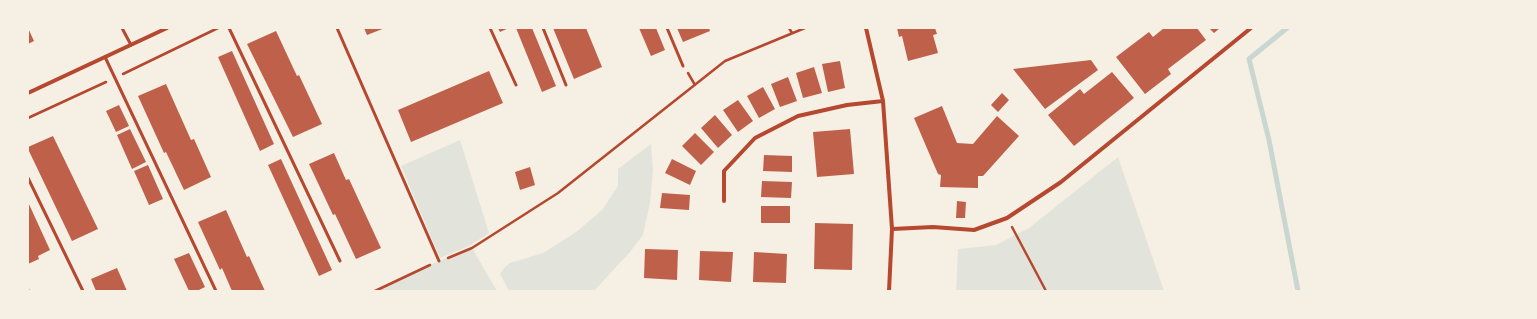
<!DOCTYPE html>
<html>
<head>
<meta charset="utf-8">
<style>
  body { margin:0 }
  #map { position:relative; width:1537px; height:319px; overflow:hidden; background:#f6efe4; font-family:"Times New Roman",serif }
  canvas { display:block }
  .frame { position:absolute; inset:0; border:29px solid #f6efe4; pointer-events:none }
</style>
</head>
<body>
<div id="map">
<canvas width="1537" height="319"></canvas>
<div class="frame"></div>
</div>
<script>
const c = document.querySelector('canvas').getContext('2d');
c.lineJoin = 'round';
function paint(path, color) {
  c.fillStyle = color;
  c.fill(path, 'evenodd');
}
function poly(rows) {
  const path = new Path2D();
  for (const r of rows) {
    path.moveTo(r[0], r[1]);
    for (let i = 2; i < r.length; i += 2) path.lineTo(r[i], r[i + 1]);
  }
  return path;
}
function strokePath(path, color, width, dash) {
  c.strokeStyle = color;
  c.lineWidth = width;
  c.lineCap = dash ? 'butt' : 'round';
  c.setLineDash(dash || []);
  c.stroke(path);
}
paint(poly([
  [460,140,489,233,471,245,440,258,401,166],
  [651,144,653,170,650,203,643,235,630,252,594,291,509,291,500,274,504,268,510,263,543,253,576,232,602,210,618,186,618,169],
  [1118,157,1164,291,956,291,958,249,996,245,1029,228],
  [472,248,497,291,375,291,439,261]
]), '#e2e4dc');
strokePath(poly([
  [1287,28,1249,59,1269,140,1298,291]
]), '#c9d6d2', 5);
paint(poly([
  [28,28,34,41,28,44],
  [364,28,385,28,367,35],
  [498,28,509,28,500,32],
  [516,28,532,28,556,86,542,92],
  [553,28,586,28,602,67,574,79],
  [639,28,656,28,665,50,651,56],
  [677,28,709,28,710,31,683,42],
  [897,28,935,28,937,34,933,35,938,53,908,61,902,36,899,37],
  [1164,28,1197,28,1206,40,1168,69,1171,74,1145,94,1116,57,1149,32,1153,37],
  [1209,28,1220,28,1214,33],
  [276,31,297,76,299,75,322,124,293,137,247,44],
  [232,51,274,144,260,151,218,57],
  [1091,60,1098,70,1045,109,1013,69],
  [840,61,845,88,828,92,822,64],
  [814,67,822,93,803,98,796,73],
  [489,71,503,103,411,142,398,110],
  [1112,72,1134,98,1074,146,1048,115,1080,89,1084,94],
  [788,77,797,101,780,107,771,84],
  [166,84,191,140,194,139,211,177,184,190,166,152,164,153,138,96],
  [763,87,775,109,759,118,747,96],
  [1002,93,1009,100,998,112,991,105],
  [738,100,753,121,738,132,723,110],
  [119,105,129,126,116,132,106,111],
  [942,106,957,143,973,144,997,116,1019,136,983,176,978,176,978,188,940,187,941,175,938,174,914,118],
  [715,115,732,135,718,148,701,128],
  [130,129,146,162,132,169,117,135],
  [850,129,854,174,817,177,813,132],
  [695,133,714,152,701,165,682,146],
  [53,136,98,229,72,241,28,149,28,147],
  [334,153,346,180,349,179,381,248,356,259,335,214,333,215,309,164],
  [764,155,792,156,792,172,763,171],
  [281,159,332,270,319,276,268,165],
  [672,159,696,171,690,185,665,173],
  [148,165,163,199,149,205,134,171],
  [530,167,535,185,520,190,515,172],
  [762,181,792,182,791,198,761,197],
  [662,193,690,195,689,210,660,208],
  [957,201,966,202,965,218,956,218],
  [28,202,50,250,38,256,39,259,28,264],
  [761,206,790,206,790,223,761,223],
  [226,210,247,257,249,256,265,291,232,291,222,268,220,270,198,222],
  [815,223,853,224,852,270,814,269],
  [645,249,678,250,677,280,644,278],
  [700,251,733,252,731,282,699,280],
  [754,252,787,254,786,283,753,282],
  [189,253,205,287,197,291,189,291,174,259],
  [117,268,127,291,96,291,91,279]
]), '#bf614a');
strokePath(poly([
  [789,28,792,33],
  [688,73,695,85],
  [123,74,218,28],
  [28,118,106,82],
  [1012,227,1046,291],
  [448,258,472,248,558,193,725,61,805,28],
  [375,291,430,265]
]), '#b5482f', 2.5);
strokePath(poly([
  [122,28,131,45],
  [229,28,340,261],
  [337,28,439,261],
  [490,28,516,85],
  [543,28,566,85],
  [667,28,683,66],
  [105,57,216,291],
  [28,178,83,291],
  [28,290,28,291]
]), '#b5482f', 3);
strokePath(poly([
  [866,28,883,101,892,229,889,291],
  [28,93,167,28],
  [724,201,724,171,755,138,798,116,847,105,883,101],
  [892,229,933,227,974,230,1007,218,1061,182,1251,28]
]), '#b5482f', 4);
</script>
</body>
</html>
